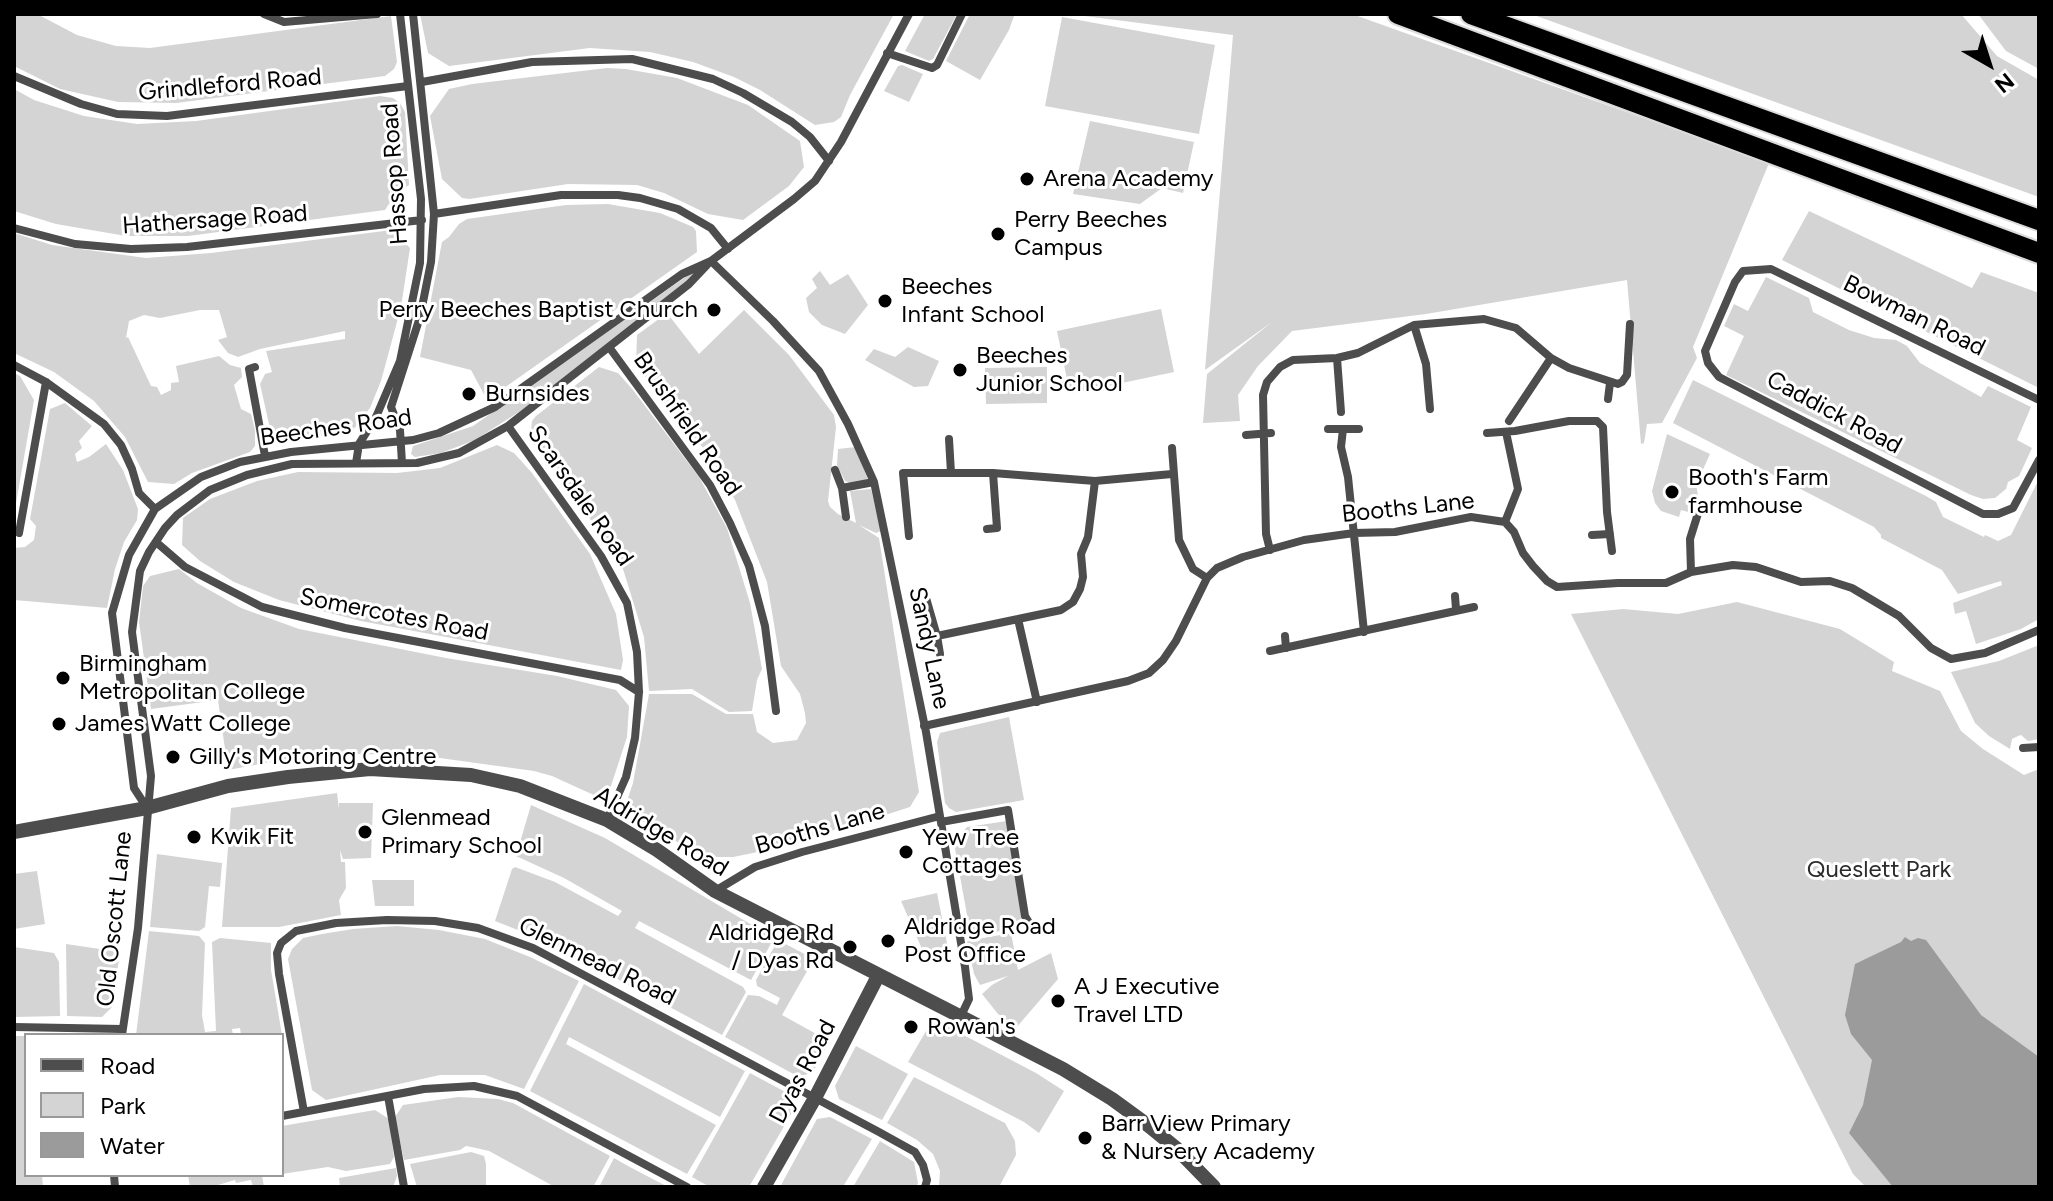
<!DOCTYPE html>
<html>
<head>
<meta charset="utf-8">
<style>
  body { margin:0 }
  #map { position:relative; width:2053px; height:1201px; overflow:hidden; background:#fff; font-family:Figtree,sans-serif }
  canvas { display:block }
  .frame { position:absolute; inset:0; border:16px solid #000; pointer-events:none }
  .legend { position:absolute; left:24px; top:1033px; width:260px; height:144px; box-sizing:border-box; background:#fff; border:2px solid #999; margin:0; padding:10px 14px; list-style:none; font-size:24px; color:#000 }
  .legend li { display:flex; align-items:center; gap:16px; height:40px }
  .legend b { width:40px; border:2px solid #999 }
  .north { position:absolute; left:1949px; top:24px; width:80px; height:80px; -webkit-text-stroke:6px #fff; paint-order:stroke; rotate:141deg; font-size:22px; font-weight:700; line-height:32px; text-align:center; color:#000 }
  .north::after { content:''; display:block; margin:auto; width:28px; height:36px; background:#000; clip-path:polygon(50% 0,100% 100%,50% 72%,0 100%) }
</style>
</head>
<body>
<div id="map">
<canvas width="2053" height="1201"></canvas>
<div class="frame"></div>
<ul class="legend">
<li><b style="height:10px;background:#4d4d4d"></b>Road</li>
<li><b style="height:22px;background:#d4d4d4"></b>Park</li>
<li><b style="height:22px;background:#9b9b9b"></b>Water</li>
</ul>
<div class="north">N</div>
</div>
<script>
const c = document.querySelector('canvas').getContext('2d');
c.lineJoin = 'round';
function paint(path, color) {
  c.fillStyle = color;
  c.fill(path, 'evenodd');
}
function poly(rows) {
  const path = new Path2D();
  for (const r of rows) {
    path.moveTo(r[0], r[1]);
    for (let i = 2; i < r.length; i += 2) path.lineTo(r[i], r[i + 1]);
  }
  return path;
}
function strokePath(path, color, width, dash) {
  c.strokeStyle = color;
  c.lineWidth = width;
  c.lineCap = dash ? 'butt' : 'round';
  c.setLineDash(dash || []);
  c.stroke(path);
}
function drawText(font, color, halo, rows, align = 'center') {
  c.font = font + ' Figtree,sans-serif';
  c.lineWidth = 6;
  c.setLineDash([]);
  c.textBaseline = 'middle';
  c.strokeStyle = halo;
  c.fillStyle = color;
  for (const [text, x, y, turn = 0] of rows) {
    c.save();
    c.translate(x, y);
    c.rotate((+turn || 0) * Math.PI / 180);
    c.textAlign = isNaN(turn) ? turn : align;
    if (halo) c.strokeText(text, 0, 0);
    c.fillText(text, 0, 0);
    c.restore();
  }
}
paint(poly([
  [14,14,37,14,77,35,116,46,150,48,391,16,397,62,394,69,385,76,176,103,118,102,60,89,14,66],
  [420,14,727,15,894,14,850,95,841,117,834,122,815,125,760,90,734,77,693,62,650,52,590,48,449,66,428,53],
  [925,14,957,14,933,59,929,61,905,51],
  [970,14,1014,16,1009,30,980,80,946,61],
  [1069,14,1352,14,1769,163,1693,347,1697,358,1662,423,1647,424,1644,443,1641,444,1627,280,1426,314,1292,331,1258,366,1238,395,1240,421,1203,423,1207,374,1272,322,1205,370,1233,35],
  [1531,14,1961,14,1997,56,2039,80,2039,197],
  [1978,14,2039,14,2039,69,2006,51],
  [1062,17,1215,45,1199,134,1045,106],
  [902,65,923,74,909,102,884,91,898,66],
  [607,68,626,69,677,78,748,105,800,141,804,167,789,186,743,220,708,214,664,193,637,185,568,184,469,199,462,198,442,179,430,116,449,89,472,84],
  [14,89,34,100,84,116,137,124,196,121,380,96,393,98,400,103,405,112,409,185,396,193,385,210,188,236,126,236,56,224,14,211],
  [1090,121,1194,142,1183,193,1162,188,1140,204,1073,194],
  [608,204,660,213,693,227,696,231,697,252,487,400,471,370,420,357,442,242,449,237,459,224,467,219,566,205],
  [1809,211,1972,288,1981,272,2039,293,2039,388,1782,260],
  [392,230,410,248,401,307,381,381,370,408,349,435,317,436,284,442,271,433,260,384,265,374,272,372,266,351,345,339,345,331,260,349,238,357,228,353,218,340,227,337,219,310,200,310,160,318,144,315,129,321,126,338,128,337,151,386,157,387,161,395,171,390,171,383,179,382,176,366,219,356,230,365,241,368,242,377,234,385,241,409,251,414,255,430,255,446,250,452,192,473,174,484,148,482,125,437,94,401,54,372,14,353,14,233,52,245,146,258,211,253],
  [694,271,695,275,522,410,475,440,441,453,415,457,411,454,413,446,473,426],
  [820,271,830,285,848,274,868,305,845,334,822,325,809,312,806,298,817,288,812,279],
  [1766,277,1809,298,1813,312,1849,330,1874,338,1896,340,1907,346,1920,363,1981,397,1988,386,2031,407,2017,440,2032,448,2019,476,2008,482,2006,489,1995,498,1983,499,1971,495,1726,375,1744,336,1724,326,1734,304,1748,311],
  [1161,309,1174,372,1070,394,1057,331],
  [744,310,789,355,834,415,836,427,828,501,830,507,838,514,856,523,850,491,871,489,881,531,876,533,859,525,879,538,919,792,910,807,879,817,753,853,733,857,710,857,696,853,635,817,627,801,633,783,649,694,692,694,726,714,753,714,757,732,773,743,797,740,806,723,805,713,800,694,781,666,767,582,735,500,712,459,636,365,637,335,667,313,699,354],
  [908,347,939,361,928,386,914,387,865,360,874,349,895,357],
  [599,367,618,373,633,390,699,477,727,528,750,603,762,669,757,680,752,711,729,712,692,689,649,691,644,637,623,569,609,544,530,439,532,421,536,416],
  [1047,367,1047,403,986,404,985,368],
  [14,373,20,376,34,400,14,515],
  [1693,380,1926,496,1936,502,1943,517,1984,537,1985,535,1998,541,2011,535,2039,479,2039,619,2021,629,1976,644,1966,611,1955,614,1953,603,2002,585,2001,581,1958,594,1942,570,1881,538,1881,535,1874,527,1673,423],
  [65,403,92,426,79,441,82,448,75,454,77,462,89,457,106,444,123,470,138,509,137,520,124,542,115,569,107,608,14,600,14,548,25,547,34,540,36,526,30,519,50,409],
  [1667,434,1710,454,1696,485,1698,495,1688,512,1681,510,1679,517,1661,511,1655,503,1652,491],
  [497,445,514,453,532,473,590,554,616,614,623,660,621,670,361,621,279,600,234,582,200,561,182,545,183,518,210,499,257,481,298,472,397,473,423,470,440,468],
  [856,447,868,480,852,484,845,481,837,465,838,449],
  [179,569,197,583,241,608,299,629,446,658,557,676,616,690,629,706,627,737,610,789,596,796,552,776,534,771,418,755,359,754,292,758,228,770,218,700,151,709,139,622,143,586,150,576],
  [1737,602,1840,629,1894,662,1892,671,1940,691,1961,731,1983,749,2024,775,2039,769,2039,1187,1866,1187,1853,1174,1571,614,1623,609,1678,614],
  [2039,645,2039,739,2028,741,2021,735,2018,736,2012,739,2010,749,1989,736,1975,723,1951,672,1999,661],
  [1009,717,1024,800,956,812,949,808,945,803,937,742,940,733],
  [337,793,339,809,339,803,373,803,371,858,343,859,340,850,341,862,345,862,346,888,339,900,341,915,279,927,222,927,231,808],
  [531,805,605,838,774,938,751,980,639,921,635,928,743,987,746,992,722,1035,548,942,495,921,512,869,515,867,555,882,618,916,622,911,564,878,516,856],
  [1007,821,1024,926,971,937,954,843,967,827],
  [157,854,222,863,220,887,209,886,205,927,199,931,150,927],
  [37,871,45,924,14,929,14,874],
  [372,880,414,880,414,906,375,906],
  [937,893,948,948,927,952,922,949,901,901],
  [397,926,439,930,485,939,530,957,579,981,524,1089,485,1075,440,1075,326,1100,312,1090,288,959,292,949,303,938,322,934,353,929],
  [149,931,199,936,205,943,202,1015,205,1032,216,1031,212,942,220,938,271,943,271,970,282,1035,241,1035,240,1028,232,1029,233,1035,136,1035],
  [1011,933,1018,970,1051,953,1058,979,1016,1028,998,1014,982,994,992,985,1008,976,980,985,974,974,967,941],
  [778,940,814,959,782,1015,829,1041,813,1072,799,1077,725,1037,748,995,759,996,777,1005,780,998,757,986,756,980],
  [66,944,120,952,112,1007,102,1017,67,1016],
  [14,947,54,953,59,962,60,1016,14,1017],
  [584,984,745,1071,720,1117,569,1037,566,1044,716,1125,687,1174,530,1091],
  [933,1019,1036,1073,1064,1091,1039,1133,1024,1122,908,1062],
  [14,1036,26,1036,26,1175,42,1175,43,1187,14,1187],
  [856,1046,908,1074,882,1120,839,1099,835,1086],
  [750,1073,791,1095,794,1109,749,1187,710,1187,692,1177],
  [914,1077,1005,1123,1015,1141,1016,1155,999,1187,939,1187,940,1171,933,1154,917,1140,887,1123],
  [458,1097,498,1099,513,1103,610,1156,593,1187,555,1187,489,1151,476,1148,466,1146,460,1150,404,1160,395,1117,403,1105],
  [375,1110,389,1119,394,1157,390,1164,346,1171,328,1167,282,1174,282,1126],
  [830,1117,872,1139,844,1185,780,1187,817,1119],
  [880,1141,914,1162,918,1183,916,1187,853,1187],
  [471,1152,484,1156,486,1164,486,1187,417,1187,410,1164],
  [614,1158,628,1166,668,1187,599,1187],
  [396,1168,397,1176,393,1187,340,1187,339,1178],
  [188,1175,262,1175,264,1187,253,1187,251,1180,236,1183,235,1180,211,1187,190,1187]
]), '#d4d4d4');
paint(poly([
  [1905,937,1911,941,1918,938,1926,940,1981,1015,2039,1057,2039,1187,1893,1187,1849,1133,1863,1105,1872,1060,1851,1034,1845,1015,1855,964,1901,942]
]), '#9b9b9b');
const motorway = poly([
  [1398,14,2039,253],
  [1471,14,2039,220]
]);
strokePath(motorway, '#dbdbdb', 24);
strokePath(poly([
  [264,14,284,22,377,14],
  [887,53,932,68,937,65,962,14],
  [14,76,81,104,117,114,167,116,408,86],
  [422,82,532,62,632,59,713,79,743,93,792,122,810,137,829,161],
  [434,214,561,195,618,195,640,198,678,209,711,228,728,249],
  [14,228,75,244,131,249,187,247,422,220],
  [711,261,773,321,819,371,848,424,874,482,926,732,965,967,969,999,960,1018],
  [1414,325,1426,364,1430,409],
  [609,347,710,485,730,523,749,566,765,626,776,711],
  [1337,358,1341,412],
  [14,365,46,382,104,424,121,445,132,469,139,493,155,509],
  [255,367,249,369,265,456],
  [1608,399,1610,383],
  [2039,400,1771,269,1743,271,1735,282,1705,351,1708,363,1719,377,1983,514,1998,514,2013,508,2039,460],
  [1509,421,1551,358],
  [508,426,601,556,627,603,637,652,639,692,635,738,626,777,607,820],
  [1328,429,1359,429],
  [1343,429,1341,447,1348,477,1364,632],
  [1487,433,1515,431,1569,421,1597,421,1603,427,1607,512,1612,551],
  [1246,435,1271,433],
  [949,439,951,473],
  [1172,448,1179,540,1193,569,1207,578],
  [356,463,359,444,376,417,400,361,420,263,421,199,400,14],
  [402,463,400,430,391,407,420,317,431,262,434,214,413,14],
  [835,470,842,488,846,517],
  [842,488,874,482],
  [1505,522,1518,489,1506,432],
  [987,529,997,528,993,473],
  [19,533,46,382],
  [1592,535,1610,534],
  [909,536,903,473,993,473,1095,481,1172,474],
  [156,542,185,567,262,607,345,628,620,680,639,692],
  [1270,550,1266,534,1263,395,1267,382,1280,367,1293,360,1337,358,1358,353,1414,325,1484,319,1516,328,1551,358,1569,368,1618,384,1622,382,1627,375,1630,324],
  [1691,572,1690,539,1700,507],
  [924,591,937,636,1061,610,1073,602,1080,589,1083,577,1081,554,1088,537,1095,481],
  [1455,596,1456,609],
  [1018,619,1037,702],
  [937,636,940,654],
  [1285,636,1286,648],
  [1270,651,1474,607],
  [924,726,1128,681,1149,673,1163,660,1176,641,1207,578,1217,568,1243,557,1304,540,1354,533,1395,532,1471,517,1505,522,1514,532,1523,553,1533,566,1547,581,1557,587,1618,583,1666,583,1691,572,1733,565,1756,567,1801,582,1830,581,1852,588,1899,616,1931,648,1951,659,1985,653,2039,630],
  [2023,748,2039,747],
  [147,808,134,788,112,613,129,555,155,509,201,477,240,462,291,452,413,440,439,433,495,407,682,274,711,261,794,199,815,181,841,142,909,14],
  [941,822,1008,810,1025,916,1030,924],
  [715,891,755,867,802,852,940,816],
  [14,1027,122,1029],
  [122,1035,138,928,151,776,132,632,140,571,149,552,165,528,177,515,210,490,247,475,292,464,417,463,459,453,508,426,689,284,707,265],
  [388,1096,404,1187],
  [304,1112,279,974,277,953,281,943,296,931,336,923,387,920,435,921,478,928,533,948,879,1132,915,1152,923,1165,927,1180,925,1187],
  [282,1116,424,1089,474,1086,517,1096,687,1187],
  [114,1175,115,1187]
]), '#4d4d4d', 8);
strokePath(poly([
  [14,832,147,808,228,786,288,777,370,769,471,775,520,786,607,820,657,850,715,891,1063,1069,1112,1099,1149,1126,1176,1148,1214,1187],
  [764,1187,815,1098,878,976]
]), '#4d4d4d', 14);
strokePath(motorway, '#000', 20);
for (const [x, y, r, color] of [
  [1027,179,8,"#000"],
  [998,234,8,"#000"],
  [885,301,8,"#000"],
  [714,310,8,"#000"],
  [960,370,8,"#000"],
  [469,394,8,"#000"],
  [1672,492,8,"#000"],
  [63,678,8,"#000"],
  [59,724,8,"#000"],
  [173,757,8,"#000"],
  [365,832,8,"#000"],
  [194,837,8,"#000"],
  [906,852,8,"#000"],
  [888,941,8,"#000"],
  [850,947,8,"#000"],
  [1058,1001,8,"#000"],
  [911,1027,8,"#000"],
  [1085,1138,8,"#000"]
]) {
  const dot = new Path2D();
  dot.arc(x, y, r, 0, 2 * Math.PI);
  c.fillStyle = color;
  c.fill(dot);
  strokePath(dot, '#fff', 3);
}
drawText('24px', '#000', '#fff', [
  ["Grindleford Road",230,85,-5],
  ["Hassop Road",395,174,-94],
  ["Hathersage Road",215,220,-4],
  ["Bowman Road",1914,316,26],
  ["Caddick Road",1834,413,28],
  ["Brushfield Road",687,424,55],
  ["Beeches Road",336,428,-8],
  ["Scarsdale Road",580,496,55],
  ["Booths Lane",1408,508,-6],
  ["Somercotes Road",394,615,11],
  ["Sandy Lane",929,648,78],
  ["Booths Lane",820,829,-16],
  ["Aldridge Road",661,832,31],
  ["Old Oscott Lane",115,919,-84],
  ["Glenmead Road",597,962,26],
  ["Dyas Road",803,1072,-62]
]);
drawText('24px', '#000', '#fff', [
  ["Arena Academy",1043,179],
  ["Perry Beeches",1014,220],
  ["Campus",1014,248],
  ["Beeches",901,287],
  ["Infant School",901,315],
  ["Perry Beeches Baptist Church",698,310,"right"],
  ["Beeches",976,356],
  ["Junior School",976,384],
  ["Burnsides",485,394],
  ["Booth's Farm",1688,478],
  ["farmhouse",1688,506],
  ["Birmingham",79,664],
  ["Metropolitan College",79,692],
  ["James Watt College",75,724],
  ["Gilly's Motoring Centre",189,757],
  ["Glenmead",381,818],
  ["Primary School",381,846],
  ["Kwik Fit",210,837],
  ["Yew Tree",922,838],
  ["Cottages",922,866],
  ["Aldridge Road",904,927],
  ["Post Office",904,955],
  ["Aldridge Rd",834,933,"right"],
  ["/ Dyas Rd",834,961,"right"],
  ["A J Executive",1074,987],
  ["Travel LTD",1074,1015],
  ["Rowan's",927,1027],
  ["Barr View Primary",1101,1124],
  ["& Nursery Academy",1101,1152]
], 'left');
drawText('24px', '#2b2b2b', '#fff', [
  ["Queslett Park",1879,870]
]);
</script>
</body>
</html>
